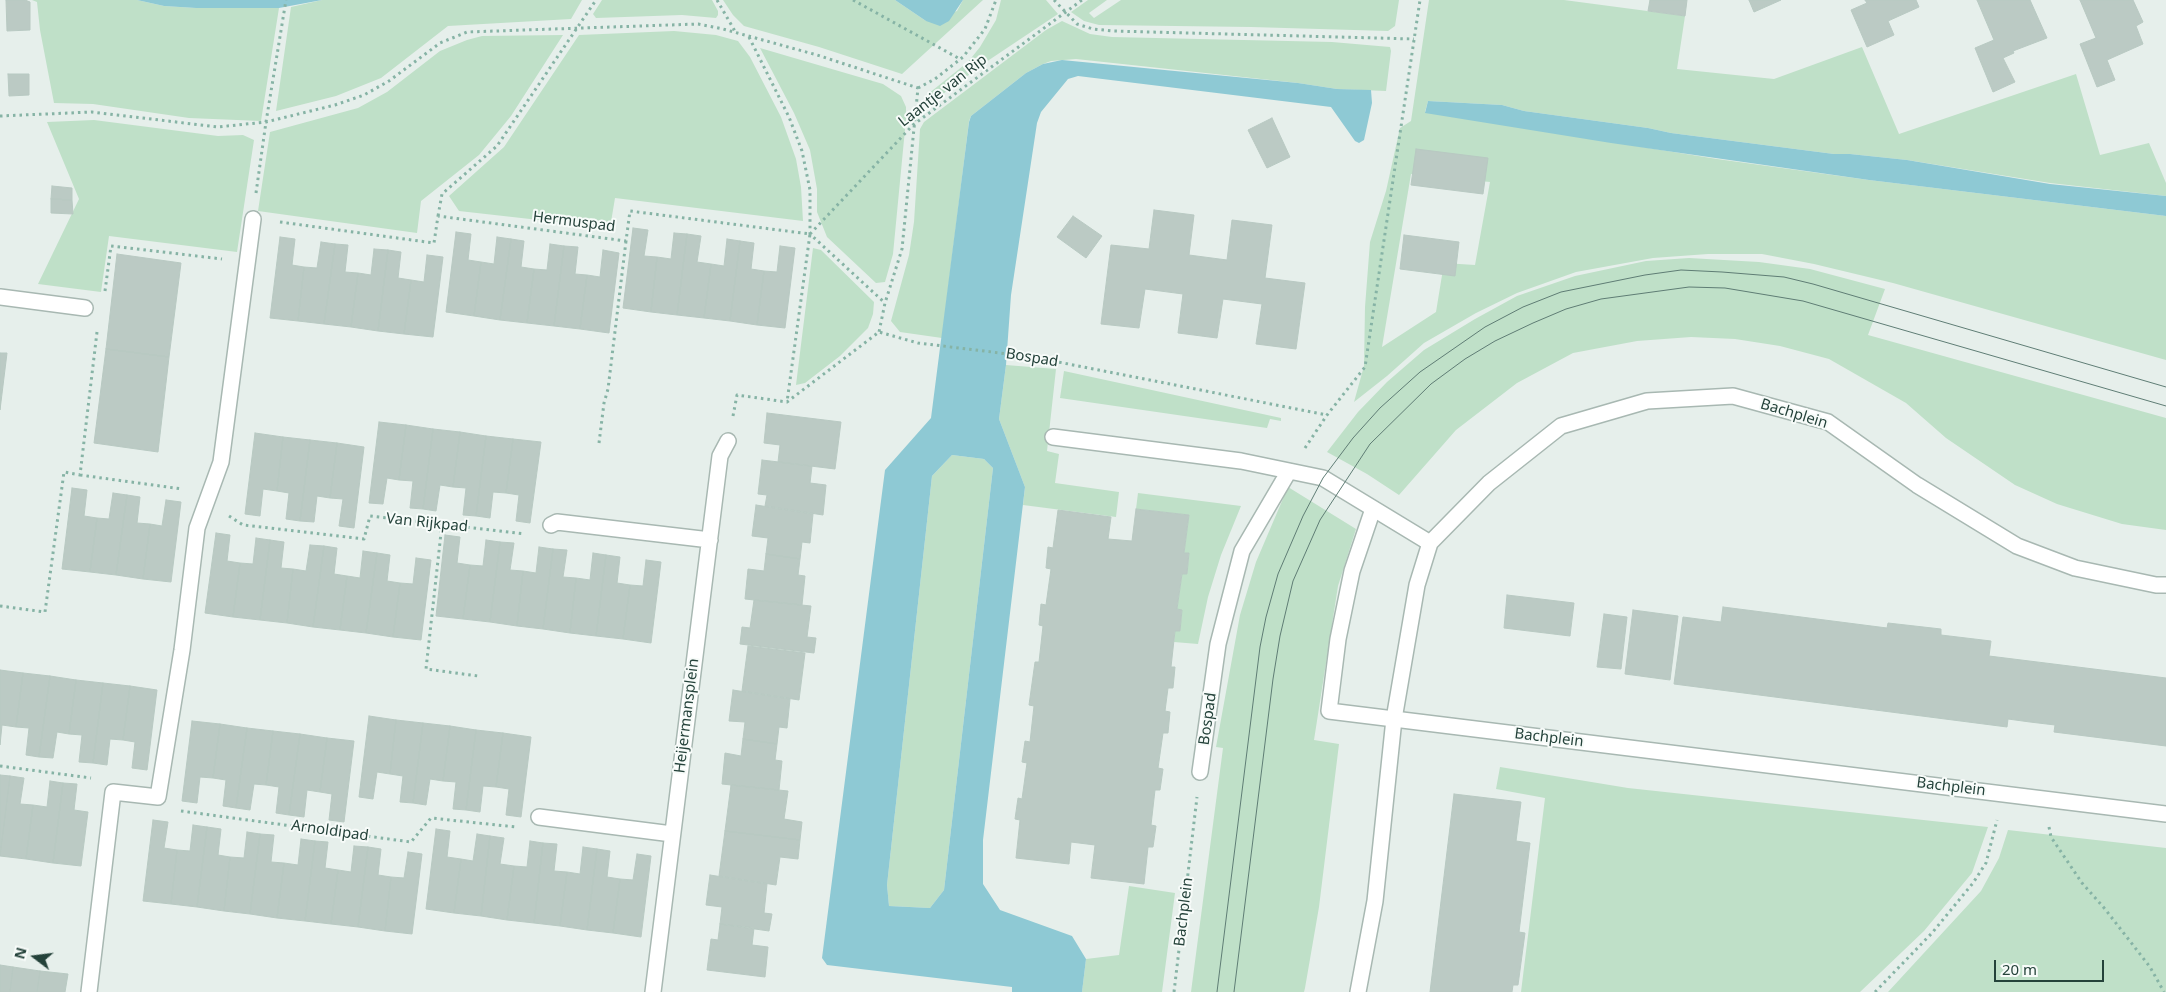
<!DOCTYPE html>
<html>
<head>
<meta charset="utf-8">
<style>
  body { margin:0 }
  #map { position:relative; width:2166px; height:992px; overflow:hidden; background:#e6efeb; font-family:"Noto Sans",sans-serif }
  canvas { display:block }
  .north { position:absolute; left:10px; top:932px; width:50px; height:50px; -webkit-text-stroke:4px #f7fbf9; paint-order:stroke; rotate:285deg; font-size:14px; font-weight:700; line-height:20px; text-align:center; color:#24423a }
  .north::after { content:''; display:block; margin:auto; width:18px; height:22px; background:#24423a; clip-path:polygon(50% 0,100% 100%,50% 72%,0 100%) }
  .scale { position:absolute; left:1994px; top:960px; width:110px; height:22px; box-sizing:border-box; border:2px solid #24423a; border-top:0; padding-left:6px; font-size:15px; line-height:18px; white-space:nowrap; color:#24423a; -webkit-text-stroke:4px #f7fbf9; paint-order:stroke }
</style>
</head>
<body>
<div id="map">
<canvas width="2166" height="992"></canvas>
<div class="north">N</div>
<div class="scale">20 m</div>
</div>
<script>
const c = document.querySelector('canvas').getContext('2d');
c.lineJoin = 'round';
function paint(path, color) {
  c.fillStyle = color;
  c.fill(path, 'evenodd');
}
function poly(rows) {
  const path = new Path2D();
  for (const r of rows) {
    path.moveTo(r[0], r[1]);
    for (let i = 2; i < r.length; i += 2) path.lineTo(r[i], r[i + 1]);
  }
  return path;
}
function strokePath(path, color, width, dash) {
  c.strokeStyle = color;
  c.lineWidth = width;
  c.lineCap = dash ? 'butt' : 'round';
  c.setLineDash(dash || []);
  c.stroke(path);
}
function drawText(font, color, halo, rows, align = 'center') {
  c.font = font + ' "Noto Sans",sans-serif';
  c.lineWidth = 4;
  c.setLineDash([]);
  c.textBaseline = 'middle';
  c.strokeStyle = halo;
  c.fillStyle = color;
  for (const [text, x, y, turn = 0] of rows) {
    c.save();
    c.translate(x, y);
    c.rotate((+turn || 0) * Math.PI / 180);
    c.textAlign = isNaN(turn) ? turn : align;
    if (halo) c.strokeText(text, 0, 0);
    c.fillText(text, 0, 0);
    c.restore();
  }
}
paint(poly([
  [32,0,137,0,164,6,196,8,279,8,261,121,189,118,93,104,54,103,40,30,37,2],
  [322,0,582,0,571,19,448,26,381,78,336,96,276,111,291,7],
  [602,0,712,0,718,11,718,15,716,18,682,15,596,18,593,14],
  [723,0,895,0,926,21,957,11,963,0,983,0,902,74,819,47,744,26,733,15],
  [1001,0,1046,0,1058,14,989,60,928,105,925,104,928,94,968,62,980,47,996,20],
  [1088,0,1107,0,1089,13,1094,18,1121,0,1399,0,1395,26,1388,31,1251,27,1099,25,1084,21,1071,12],
  [1429,0,1564,0,1685,16,1677,69,1774,79,1862,47,1899,134,2076,74,2100,155,2149,143,2166,183,2166,196,2050,183,1907,160,1850,154,1834,154,1671,133,1648,128,1524,111,1502,105,1428,101,1425,112,1717,159,1869,180,2166,216,2166,360,1893,283,1814,264,1762,254,1708,254,1653,258,1576,272,1517,293,1476,313,1424,343,1387,376,1354,402,1364,366,1365,307,1370,242,1386,191,1400,128,1411,121],
  [1411,174,1490,182,1475,265,1444,263,1436,312,1382,347],
  [1062,21,1090,34,1112,37,1332,42,1390,47,1391,51,1386,91,1337,89,1298,83,1076,59,1051,61,1043,64,1026,73,971,116,969,121,942,338,900,332,891,321,909,255,914,222,920,129,924,122,1046,30],
  [674,31,716,35,738,41,750,57,781,117,796,159,801,187,803,221,615,198,610,228,459,211,449,196,504,147,579,35],
  [563,35,511,116,479,155,421,201,417,233,258,211,270,132,358,108,387,92,440,51,467,40,482,36],
  [760,48,883,84,901,96,906,107,906,119,893,254,885,282,876,283,827,237,817,212,817,189,810,150,794,113],
  [94,120,218,136,243,135,254,140,237,252,109,236,101,292,38,284,79,199,47,122],
  [813,248,821,250,874,302,873,314,868,328,840,356,805,383,796,385],
  [1689,258,1759,262,1810,269,1885,289,1868,335,2166,418,2166,530,2122,524,2057,504,2015,485,1946,438,1906,403,1829,359,1780,346,1735,339,1691,337,1637,341,1573,353,1517,383,1456,430,1399,495,1367,474,1327,452,1358,412,1387,382,1424,350,1475,319,1517,296,1575,276,1646,261],
  [1006,365,1056,369,1047,451,1059,454,1055,483,1119,492,1116,517,1023,505,1025,487,999,419],
  [1064,371,1281,418,1281,421,1270,419,1267,428,1060,398],
  [952,455,984,459,993,468,944,890,930,908,889,906,887,885,932,476],
  [1288,487,1356,529,1338,586,1314,740,1339,744,1319,907,1305,988,1304,992,1191,992,1223,748,1216,747,1240,615,1256,562],
  [1138,493,1241,506,1221,555,1208,597,1198,644,1174,642,1175,631,1180,631,1182,611,1177,609,1182,574,1187,574,1189,554,1184,553,1189,515,1136,509],
  [1500,767,1628,788,1988,827,1972,873,1924,931,1860,992,1521,992,1545,798,1496,789],
  [2008,830,2166,848,2166,992,1888,992,1981,891,1999,858],
  [1129,886,1175,893,1162,992,1082,992,1086,959,1119,955]
]), '#bfe0c8');
paint(poly([
  [137,0,322,0,279,8,196,8,164,6],
  [895,0,963,0,949,21,940,26,926,21],
  [1062,60,1298,83,1337,89,1371,90,1372,103,1364,140,1359,143,1355,141,1331,107,1078,76,1068,79,1041,112,1037,123,1011,295,1006,365,999,419,1025,487,983,840,983,884,1000,910,1072,936,1086,959,1082,992,1012,992,1012,987,827,965,822,958,885,470,931,418,969,122,971,116,1026,73,1043,64],
  [952,455,984,459,993,468,944,890,930,908,889,906,887,885,932,476],
  [1428,101,1502,105,1524,111,1648,128,1671,133,1834,154,1850,154,1907,160,2050,184,2166,196,2166,216,1869,180,1611,143,1425,113]
]), '#8ec9d4');
const building = poly([
  [6,0,25,0,30,2,30,30,7,31,6,0],
  [1650,0,1687,0,1685,16,1648,11,1650,0],
  [1749,0,1781,0,1754,12,1749,0],
  [1865,0,1916,0,1919,7,1888,21,1894,35,1867,47,1851,10,1867,3,1865,0],
  [1977,0,2030,0,2047,38,2013,51,2014,53,2003,58,2015,82,1993,92,1975,48,1994,40,1977,0],
  [2080,0,2133,0,2143,22,2136,26,2143,44,2107,60,2115,80,2097,87,2080,44,2096,38,2080,0],
  [8,74,29,74,29,95,9,96,8,74],
  [1272,118,1290,157,1267,168,1248,130,1272,118],
  [1416,149,1488,158,1483,194,1411,185,1416,149],
  [52,186,72,188,72,200,51,199,52,186],
  [51,199,72,200,73,214,51,213,51,199],
  [1154,210,1194,215,1189,255,1227,260,1232,220,1272,225,1265,278,1305,283,1296,349,1256,344,1262,304,1223,299,1217,338,1178,333,1183,294,1145,289,1139,328,1101,324,1111,245,1149,249,1154,210],
  [1073,216,1102,236,1086,258,1057,237,1073,216],
  [633,228,648,230,644,256,657,257,651,312,623,308,633,228],
  [456,232,471,234,468,260,481,262,474,316,446,312,456,232],
  [674,233,687,234,677,315,651,312,657,257,671,259,674,233],
  [687,234,701,236,697,262,711,264,704,318,677,315,687,234],
  [1404,235,1459,242,1455,276,1400,269,1404,235],
  [280,237,295,239,292,265,304,267,298,321,270,318,280,237],
  [497,237,511,239,500,320,474,316,481,262,494,264,497,237],
  [511,239,524,241,521,267,534,269,527,323,500,320,511,239],
  [727,239,740,241,730,321,704,318,711,264,724,266,727,239],
  [740,241,754,243,751,269,764,271,757,325,730,321,740,241],
  [321,242,335,244,324,324,298,321,304,267,317,268,321,242],
  [335,244,348,245,345,272,358,273,351,327,324,324,335,244],
  [550,244,564,246,554,326,527,323,534,269,547,270,550,244],
  [564,246,578,247,575,274,587,275,580,329,554,326,564,246],
  [780,246,795,248,785,328,757,325,764,271,777,272,780,246],
  [374,249,388,250,378,331,351,327,358,273,371,275,374,249],
  [388,250,401,252,398,278,411,280,404,334,378,331,388,250],
  [603,250,619,253,609,333,580,329,587,275,600,277,603,250],
  [117,254,181,263,169,357,106,349,117,254],
  [427,255,443,257,433,337,404,334,411,280,424,282,427,255],
  [106,349,169,357,158,452,94,443,106,349],
  [0,353,7,353,0,410,0,353],
  [767,413,841,422,835,469,778,462,780,445,764,443,767,413],
  [379,422,406,425,399,480,387,478,383,504,369,503,379,422],
  [406,425,433,429,423,509,410,508,413,481,399,480,406,425],
  [433,429,460,432,453,487,440,485,436,511,423,509,433,429],
  [460,432,486,436,476,516,463,515,466,488,453,487,460,432],
  [255,433,283,437,277,491,263,489,260,516,245,514,255,433],
  [486,436,513,439,506,493,493,492,490,518,476,516,486,436],
  [283,437,310,440,300,521,286,519,289,493,277,491,283,437],
  [513,439,541,442,530,523,516,521,519,495,506,493,513,439],
  [310,440,337,443,330,498,317,496,314,522,300,521,310,440],
  [337,443,364,447,354,528,339,526,343,499,330,498,337,443],
  [762,460,812,466,810,483,826,485,823,515,765,506,767,495,758,494,762,460],
  [72,488,87,490,84,516,97,518,90,572,62,569,72,488],
  [113,493,127,495,116,575,90,572,97,518,109,519,113,493],
  [127,495,140,497,137,523,150,524,143,579,116,575,127,495],
  [166,500,181,502,171,582,143,579,150,524,162,526,166,500],
  [756,505,813,514,810,543,802,542,800,559,766,554,768,538,752,536,756,505],
  [1136,509,1189,515,1184,553,1189,553,1187,574,1182,574,1177,609,1182,610,1180,631,1175,631,1171,667,1175,667,1173,688,1168,688,1165,711,1170,712,1168,733,1163,733,1158,768,1163,769,1160,790,1155,790,1151,825,1156,826,1153,847,1148,847,1144,884,1091,878,1095,845,1071,842,1069,864,1016,858,1020,820,1015,819,1018,798,1022,799,1027,763,1022,762,1025,741,1030,742,1034,706,1029,705,1035,662,1039,662,1043,626,1039,625,1041,604,1046,605,1051,569,1046,568,1048,547,1053,548,1058,510,1111,517,1108,539,1132,541,1136,509],
  [216,533,230,535,227,561,240,563,233,617,205,613,216,533],
  [445,535,460,537,457,563,470,565,463,619,436,616,445,535],
  [256,538,270,540,260,620,233,617,240,563,253,564,256,538],
  [270,540,284,542,281,568,293,569,287,623,260,620,270,540],
  [486,540,500,542,490,622,463,619,470,565,483,566,486,540],
  [500,542,514,543,510,570,523,571,517,626,490,622,500,542],
  [310,545,324,546,313,627,287,623,293,569,306,571,310,545],
  [324,546,337,548,334,574,347,576,340,630,313,627,324,546],
  [539,547,553,549,543,629,517,626,523,571,536,573,539,547],
  [553,549,567,550,563,577,576,578,570,633,543,629,553,549],
  [363,551,377,553,366,633,340,630,347,576,360,578,363,551],
  [377,553,390,555,387,581,400,583,393,637,366,633,377,553],
  [593,553,606,555,596,636,570,633,576,578,590,580,593,553],
  [766,554,800,559,798,575,805,576,802,605,745,599,748,569,764,571,766,554],
  [606,555,620,557,617,583,630,585,623,639,596,636,606,555],
  [416,558,431,560,421,640,393,637,400,583,413,584,416,558],
  [646,560,661,562,651,643,623,639,630,585,643,586,646,560],
  [1507,595,1574,603,1570,636,1504,628,1507,595],
  [754,600,811,606,807,637,816,638,814,653,740,644,742,627,750,628,754,600],
  [1723,607,1887,628,1888,623,1941,629,1941,635,1991,641,1989,656,2166,678,2166,746,2054,732,2055,725,2030,722,2008,719,2007,727,1674,684,1683,617,1721,622,1723,607],
  [1633,610,1678,616,1670,680,1625,674,1633,610],
  [1604,614,1627,617,1621,669,1597,667,1604,614],
  [748,646,805,653,799,700,742,691,748,646],
  [0,670,23,673,16,727,2,725,0,745,0,670],
  [23,673,50,676,39,757,26,755,29,728,16,727,23,673],
  [50,676,76,680,69,734,57,732,53,758,39,757,50,676],
  [76,680,103,683,93,763,79,762,82,735,69,734,76,680],
  [103,683,130,686,123,740,110,739,107,765,93,763,103,683],
  [130,686,157,690,147,770,132,768,135,742,123,740,130,686],
  [733,690,790,699,787,728,779,727,777,744,743,739,745,722,729,721,733,690],
  [369,716,396,720,390,774,377,772,373,799,359,797,369,716],
  [396,720,423,723,413,803,400,802,403,776,390,774,396,720],
  [192,721,220,724,213,778,200,777,197,803,182,801,192,721],
  [423,723,450,726,443,781,430,779,426,805,413,803,423,723],
  [220,724,247,728,236,808,223,806,226,780,213,778,220,724],
  [450,726,476,730,466,810,453,809,456,782,443,781,450,726],
  [247,728,273,731,266,785,254,784,250,810,236,808,247,728],
  [476,730,503,733,496,787,483,786,480,812,466,810,476,730],
  [273,731,300,734,289,815,276,813,279,787,266,785,273,731],
  [503,733,531,737,521,817,506,815,509,789,496,787,503,733],
  [300,734,327,738,320,792,307,790,304,817,289,815,300,734],
  [327,738,354,741,344,822,329,820,332,794,320,792,327,738],
  [743,739,777,744,775,760,782,761,779,790,722,784,725,753,741,756,743,739],
  [0,775,10,776,0,856,0,775],
  [10,776,24,778,20,804,33,805,26,859,0,856,10,776],
  [50,781,63,783,53,863,26,859,33,805,47,807,50,781],
  [63,783,77,784,74,810,88,812,81,866,53,863,63,783],
  [731,785,788,791,784,819,802,822,800,840,725,831,731,785],
  [1454,794,1521,802,1516,841,1530,843,1519,932,1525,933,1518,985,1513,985,1512,992,1430,992,1454,794],
  [153,820,168,822,164,848,177,850,171,904,143,901,153,820],
  [193,825,207,827,197,907,171,904,177,850,190,851,193,825],
  [207,827,221,829,218,855,230,857,224,911,197,907,207,827],
  [436,829,450,831,447,857,461,859,454,913,426,909,436,829],
  [725,831,800,840,798,859,780,857,776,885,719,876,725,831],
  [247,832,260,834,250,914,224,911,230,857,244,858,247,832],
  [260,834,274,835,271,862,284,863,277,918,250,914,260,834],
  [477,834,490,836,481,916,454,913,461,859,473,861,477,834],
  [490,836,504,838,500,864,514,866,507,920,481,916,490,836],
  [301,839,315,841,305,921,277,918,284,863,298,865,301,839],
  [315,841,328,842,325,868,338,870,331,924,305,921,315,841],
  [530,841,543,843,534,923,507,920,514,866,527,867,530,841],
  [543,843,557,844,554,871,567,872,560,926,534,923,543,843],
  [354,846,368,847,358,927,331,924,338,870,351,872,354,846],
  [368,847,381,849,378,875,391,877,385,931,358,927,368,847],
  [583,847,597,849,587,930,560,926,567,872,580,874,583,847],
  [597,849,610,851,607,877,620,879,613,933,587,930,597,849],
  [408,852,422,854,412,934,385,931,391,877,404,878,408,852],
  [637,854,651,856,641,937,613,933,620,879,633,880,637,854],
  [710,875,767,884,764,913,772,914,769,931,720,924,722,907,706,905,710,875],
  [720,924,754,928,752,945,768,947,765,977,707,970,711,939,718,940,720,924],
  [0,965,13,967,10,992,0,992,0,965],
  [13,967,40,971,37,992,10,992,13,967],
  [40,971,68,974,65,992,37,992,40,971]
]);
paint(building, '#bbcac4');
strokePath(building, '#b8c9c2', 1);
const pedestrian = poly([
  [1373,509,1352,571,1338,639,1329,711,2166,814],
  [89,992,113,792,158,797,182,650,197,528,221,462,253,219]
]);
const minor = poly([
  [0,297,85,308],
  [1053,437,1241,461,1323,478,1430,543],
  [551,525,557,522,710,540],
  [1200,772,1218,644,1242,551,1289,471],
  [539,817,672,834],
  [653,992,720,456,728,441],
  [1358,992,1375,901,1394,719,1417,585,1430,543,1489,483,1561,426,1647,401,1733,396,1828,422,1917,485,2017,546,2075,568,2156,585,2166,585]
]);
strokePath(pedestrian, '#a8b8b2', 18);
strokePath(minor, '#a8b8b2', 18);
strokePath(poly([
  [717,0,736,33],
  [853,0,960,59],
  [1054,0,1077,24,1093,29,1113,31,1414,39],
  [749,37,789,117,802,151,810,190,810,234,885,303],
  [918,88,935,79,963,57,985,29,996,0],
  [0,116,92,112,218,127,266,122,335,105,364,95,389,81,440,43,467,32,698,24,723,29,817,55,918,88,902,249,885,303,879,332],
  [256,193,266,122,286,0],
  [438,216,442,194,497,146,596,0],
  [280,222,434,243,438,216,626,241,630,211,810,234,787,402],
  [810,234,913,125,1082,0],
  [105,291,111,246,222,259],
  [733,416,737,395,787,402,879,332,918,343,1033,357,1327,415],
  [599,443,604,403,608,389,626,241],
  [1305,448,1327,415,1365,367,1420,0],
  [80,475,182,489],
  [229,516,243,525,364,539,370,516,525,534],
  [442,524,426,669,478,676],
  [0,606,45,612,64,472,80,475,97,332],
  [0,766,91,778],
  [181,811,411,842,431,818,516,827],
  [2049,827,2051,837,2082,883,2105,909,2150,967,2164,992],
  [1174,992,1197,797],
  [1875,992,1932,933,1973,883,1986,863,1997,820]
]), '#86b3a5', 3, [2.5, 4]);
strokePath(pedestrian, '#fff', 15);
strokePath(minor, '#fff', 15);
strokePath(poly([
  [1217,992,1260,647,1266,617,1278,574,1303,516,1323,478,1353,438,1380,408,1420,372,1485,327,1523,307,1561,292,1645,275,1681,270,1722,272,1784,277,1813,284,2166,387],
  [1234,992,1273,679,1280,636,1293,581,1320,520,1370,444,1431,384,1465,359,1495,341,1533,323,1566,309,1601,299,1689,287,1725,288,1803,301,2166,406]
]), '#5f7d75', 1);
drawText('15px', '#24423a', '#f7fbf9', [
  ["Laantje van Rip",943,91,-38],
  ["Hermuspad",574,222,7],
  ["Bospad",1032,358,9],
  ["Bachplein",1794,414,17],
  ["Van Rijkpad",427,523,6],
  ["Heijermansplein",687,716,-83],
  ["Bospad",1208,719,-82],
  ["Bachplein",1549,738,7],
  ["Bachplein",1951,787,7],
  ["Arnoldipad",330,831,8],
  ["Bachplein",1184,912,-83]
]);
</script>
</body>
</html>
